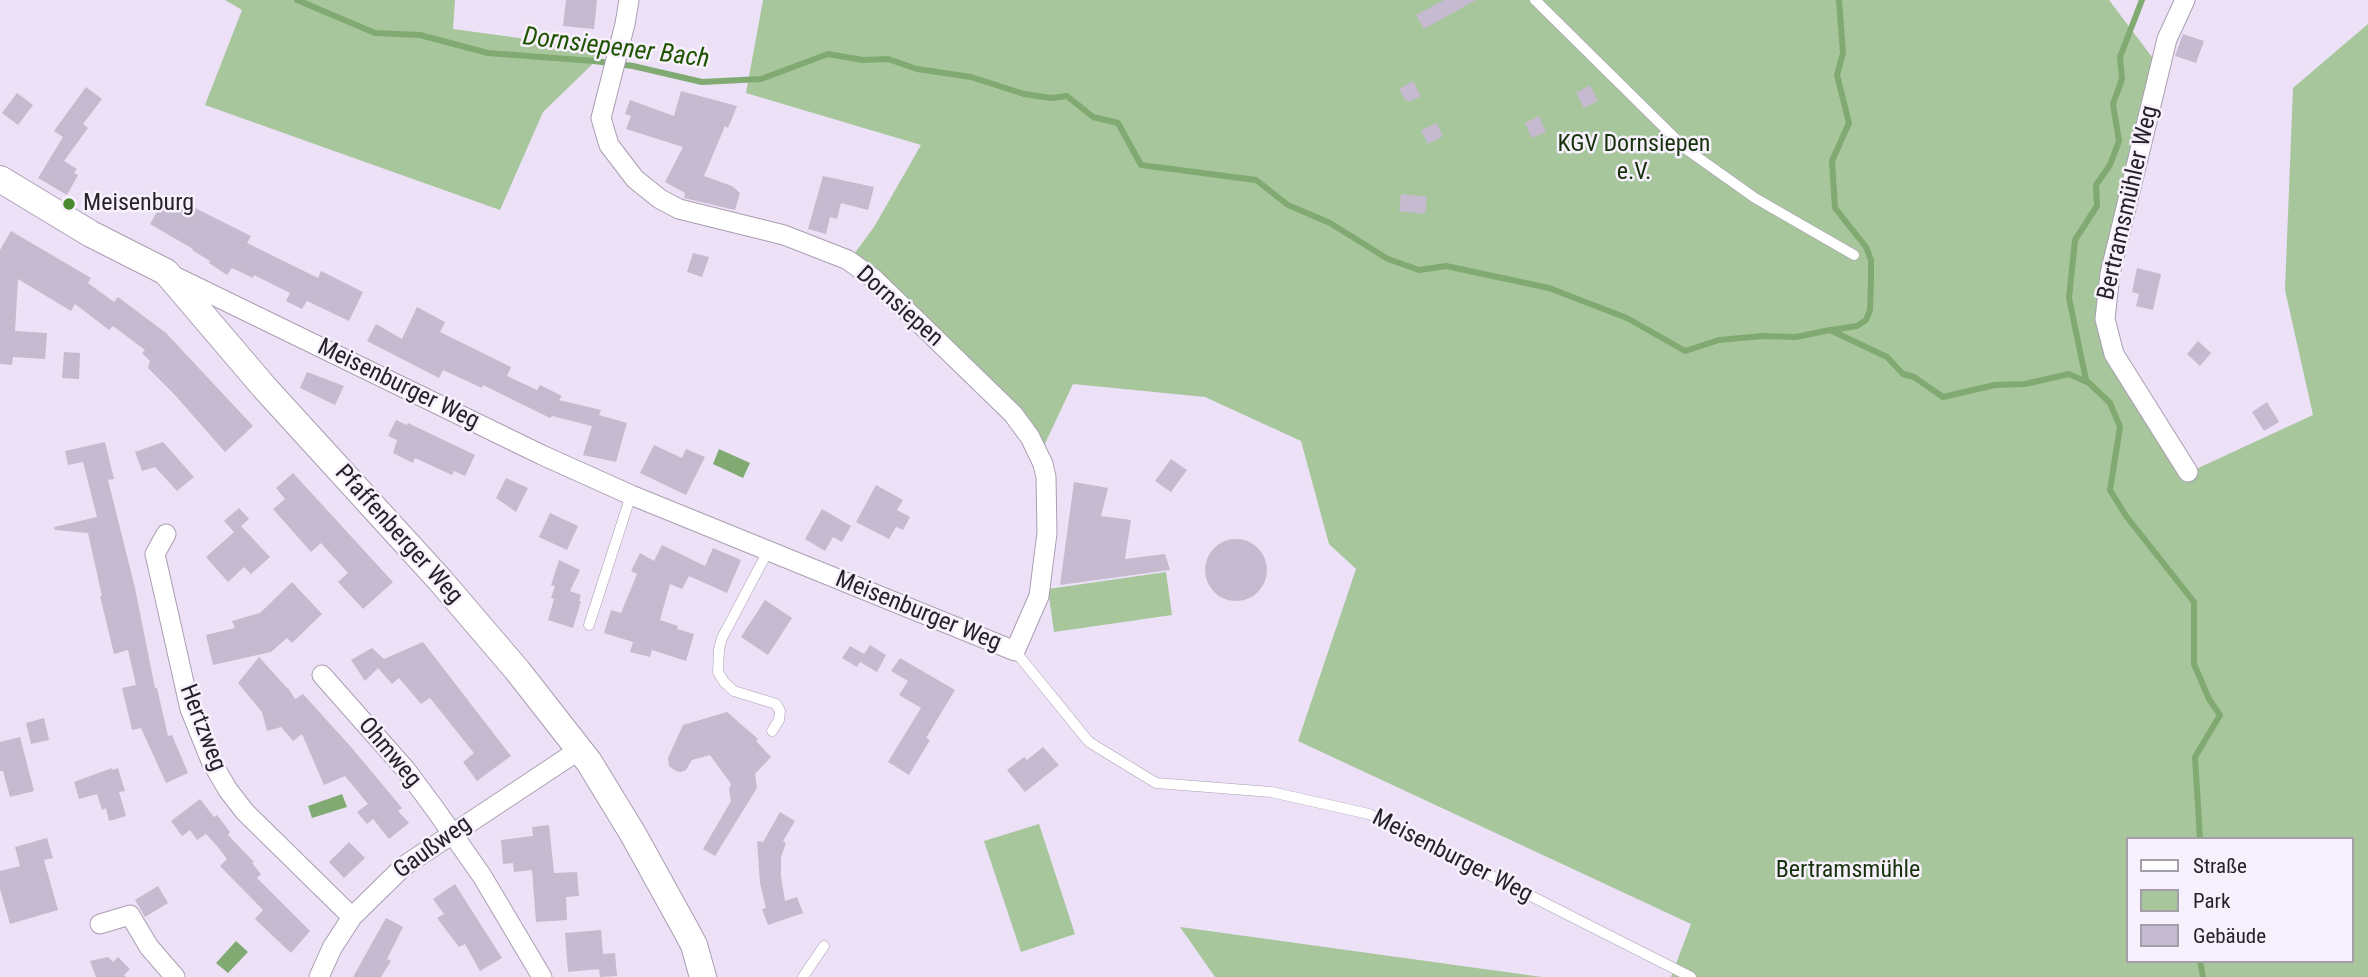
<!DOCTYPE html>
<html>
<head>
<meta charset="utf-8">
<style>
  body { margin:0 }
  #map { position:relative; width:2368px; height:977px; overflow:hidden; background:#ece1f6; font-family:"Roboto Condensed",sans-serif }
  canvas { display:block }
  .legend { position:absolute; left:2126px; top:837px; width:228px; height:126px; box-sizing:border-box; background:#f7f0fd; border:2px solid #a49ea9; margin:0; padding:9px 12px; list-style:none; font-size:21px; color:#27222a }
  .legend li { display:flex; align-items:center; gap:14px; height:35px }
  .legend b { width:35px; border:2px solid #a49ea9 }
</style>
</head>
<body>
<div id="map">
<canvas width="2368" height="977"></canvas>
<ul class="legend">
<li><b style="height:9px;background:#fff"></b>Straße</li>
<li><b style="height:19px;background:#a7c69c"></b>Park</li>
<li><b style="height:19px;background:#c5bacf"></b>Gebäude</li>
</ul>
</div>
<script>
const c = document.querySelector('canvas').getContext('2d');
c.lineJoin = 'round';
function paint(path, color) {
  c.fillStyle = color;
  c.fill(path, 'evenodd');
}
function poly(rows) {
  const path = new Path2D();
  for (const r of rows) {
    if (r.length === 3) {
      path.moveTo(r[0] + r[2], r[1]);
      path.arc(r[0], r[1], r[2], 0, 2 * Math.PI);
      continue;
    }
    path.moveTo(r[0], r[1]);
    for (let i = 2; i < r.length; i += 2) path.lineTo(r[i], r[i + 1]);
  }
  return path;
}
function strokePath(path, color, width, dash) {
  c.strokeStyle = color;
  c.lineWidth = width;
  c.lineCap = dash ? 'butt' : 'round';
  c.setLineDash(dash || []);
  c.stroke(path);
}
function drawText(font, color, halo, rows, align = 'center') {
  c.font = font + ' "Roboto Condensed",sans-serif';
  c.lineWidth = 5;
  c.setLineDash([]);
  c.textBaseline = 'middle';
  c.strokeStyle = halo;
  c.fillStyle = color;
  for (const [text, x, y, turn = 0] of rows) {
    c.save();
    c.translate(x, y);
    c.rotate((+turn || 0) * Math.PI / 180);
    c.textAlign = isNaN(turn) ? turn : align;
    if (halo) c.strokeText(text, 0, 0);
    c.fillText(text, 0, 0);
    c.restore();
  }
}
paint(poly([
  [225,0,455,0,453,29,607,50,543,112,500,210,205,105,242,10],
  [763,0,2109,0,2155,61,2097,326,2196,469,2313,415,2285,290,2293,88,2368,24,2368,977,1671,977,1691,924,1298,741,1356,569,1329,544,1301,441,1205,397,1073,384,1043,448,854,254,874,227,921,145,746,93],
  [2128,839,2352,839,2352,961,2128,961],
  [1166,572,1172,615,1054,632,1048,589],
  [1039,824,1075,934,1021,952,984,841],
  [1180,927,1542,977,1215,977]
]), '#a7c69c');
paint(poly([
  [719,449,750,463,743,478,713,464],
  [342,794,347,807,312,818,308,806],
  [236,941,248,952,228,973,216,963]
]), '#80aa72');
strokePath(poly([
  [297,0,375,33,420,35,488,53,594,61,633,66,702,82,761,79,828,54,863,60,888,59,917,69,971,77,1024,94,1051,98,1067,96,1093,117,1118,123,1141,165,1256,180,1288,205,1330,223,1388,259,1419,270,1446,266,1549,288,1627,318,1685,351,1719,340,1763,336,1796,337,1830,330,1887,357,1903,374,1914,377,1943,397,1995,385,2025,384,2069,374,2089,383],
  [2142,0,2120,57,2122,79,2113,104,2119,141,2110,165,2096,185,2097,206,2075,240,2069,298,2086,380,2110,403,2120,427,2110,490,2126,516,2194,602,2194,664,2209,699,2220,715,2195,757,2200,839],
  [1831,330,1857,326,1866,320,1870,310,1871,279,1871,260,1866,247,1835,208,1832,161,1849,123,1837,75,1843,53,1839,0],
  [2200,961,2203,977]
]), '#80aa72', 6);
paint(poly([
  [566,0,597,0,594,29,563,26],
  [1444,0,1476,0,1424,29,1416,15],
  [2183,34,2204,41,2196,63,2175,56],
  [1413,81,1421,96,1412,101,1406,101,1399,89],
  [1590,85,1598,101,1584,108,1576,93],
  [86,87,102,99,83,124,88,128,64,161,77,169,74,173,78,175,67,195,38,178,63,137,54,131],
  [681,91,737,106,728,128,725,126,704,176,732,186,740,193,735,210,684,198,685,193,665,182,683,147,626,129,631,116,625,114,630,100,674,116],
  [17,93,33,105,18,125,2,113],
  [1539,116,1546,132,1532,138,1525,123],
  [1437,123,1443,136,1428,144,1421,130],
  [823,176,874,187,868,210,841,203,837,219,830,217,826,234,808,229],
  [167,194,251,236,247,243,318,278,321,271,363,292,349,321,307,301,302,309,286,301,290,293,254,275,253,278,232,268,227,275,209,263,210,261,192,250,193,249,150,224],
  [1401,194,1427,197,1425,214,1399,211],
  [11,231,91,278,88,283,114,302,118,297,166,333,253,426,225,452,174,394,148,368,150,361,142,353,145,350,113,326,109,330,75,304,71,311,18,279,15,331,47,333,45,359,13,357,12,365,0,364,0,250],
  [693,253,709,257,702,277,687,272],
  [2137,268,2161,274,2153,310,2136,306,2139,294,2132,292],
  [417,307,445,322,440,332,511,367,507,376,537,390,540,385,562,396,559,400,601,410,599,415,627,423,616,462,583,455,592,426,552,416,550,418,483,385,482,388,443,370,439,378,367,341,376,324,402,339],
  [2198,341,2211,353,2200,366,2187,354],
  [64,352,80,353,79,379,62,378],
  [307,372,344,386,335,405,300,388],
  [2267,402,2279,422,2264,431,2252,412],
  [396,420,407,425,408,423,475,455,465,476,454,471,452,475,415,458,413,463,393,453,397,440,388,436],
  [105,442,114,479,108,480,135,588,155,688,157,688,168,736,172,735,188,773,166,783,141,728,132,730,122,688,136,685,128,650,114,654,100,596,102,596,88,533,55,530,54,527,97,517,83,462,68,465,65,451],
  [163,442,194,477,177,491,155,467,142,471,135,452],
  [654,445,682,458,686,449,705,457,686,495,640,473],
  [1171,459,1187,470,1171,492,1155,481],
  [293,473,393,582,363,609,338,582,348,573,321,543,311,552,273,509,285,499,276,488],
  [506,478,528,488,516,512,496,498],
  [1074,482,1108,488,1101,516,1131,520,1125,559,1165,554,1170,570,1060,585],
  [876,485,903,500,897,510,910,517,903,530,896,527,889,539,856,522],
  [239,508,249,519,241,526,270,557,251,574,244,567,228,582,206,557,234,532,224,521],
  [822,509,851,526,842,542,833,537,825,551,805,539],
  [550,513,578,526,567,550,539,537],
  [1236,570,31],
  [662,545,705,566,713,548,741,560,727,593,689,576,682,589,670,584,660,620,678,626,677,629,694,634,686,661,652,650,650,657,630,652,633,642,604,633,611,610,621,613,637,574,631,571,640,553,654,561],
  [559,560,580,570,570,591,581,595,579,601,581,601,573,628,548,620,554,599,551,598,555,586,551,585],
  [292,582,322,614,292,643,287,638,271,652,213,665,206,635,235,628,232,621,260,613],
  [765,600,792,618,768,655,741,637],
  [423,642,511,756,477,781,463,762,474,753,430,698,421,704,399,678,392,684,378,668,365,681,351,660,372,648,384,659],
  [870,645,886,655,877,672,860,662,857,667,842,658,850,646,864,654],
  [259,657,287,688,288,688,295,699,303,694,351,747,402,808,398,811,409,823,389,839,373,819,367,824,357,812,368,804,345,776,324,785,302,734,293,741,281,727,267,731,262,712,238,683],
  [900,658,955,690,926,738,930,740,909,775,888,762,921,708,899,695,908,681,891,671],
  [727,712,758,739,756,741,771,757,755,774,757,788,715,856,703,849,731,801,729,789,731,784,710,755,692,760,686,770,681,772,676,771,669,766,668,758,683,725],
  [44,718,49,740,31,744,26,723],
  [20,737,34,791,10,797,3,771,0,771,0,742],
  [1043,747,1059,765,1025,792,1007,770,1024,757,1027,760],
  [112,768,113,770,118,768,125,791,119,792,126,816,109,821,106,808,102,810,97,794,79,799,74,782],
  [200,799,214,817,217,815,230,832,228,835,254,862,252,863,261,874,257,878,310,931,291,953,255,919,263,910,220,866,227,859,217,846,206,834,197,840,190,830,182,836,171,821],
  [780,812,795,821,783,841,786,843,781,857,781,876,785,901,797,897,803,913,768,925,762,909,766,908,760,883,757,841,763,842],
  [549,825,554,873,577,872,579,896,566,897,567,920,536,922,532,870,514,872,513,863,503,864,501,840,533,836,532,827],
  [47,838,53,858,44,860,58,910,10,924,0,889,0,871,20,866,15,847],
  [349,842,365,858,344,878,329,862],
  [455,884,502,958,480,971,465,944,459,947,437,918,444,914,433,899],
  [158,886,168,903,145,917,135,900],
  [386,918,403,927,387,959,391,961,381,977,353,977],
  [601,930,603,954,615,953,617,976,600,977,599,969,568,972,565,933],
  [108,957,113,962,118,957,130,969,124,975,126,977,96,977,90,961]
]), '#c5bacf');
const service = poly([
  [1535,0,1686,149,1755,198,1854,255],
  [768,551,722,638,719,649,718,672,724,682,734,691,776,704,780,711,779,720,772,731],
  [589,625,631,495],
  [1015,651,1089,742,1156,783,1271,792,1369,814,1691,977],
  [803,977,824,946]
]);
const minor = poly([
  [2185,0,2167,39,2110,274,2105,319,2114,354,2188,472],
  [174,276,542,455,631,495,1015,651,1039,596,1047,533,1046,477,1043,464,1030,437,1013,414,874,279,848,260,784,235,679,209,660,199,635,179,609,145,601,118,625,24,629,0],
  [166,534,155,554,190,709,211,761,228,790,245,812,352,917],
  [322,675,406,770,435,809,482,876,542,977],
  [100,924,130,915,149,947,175,977],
  [319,977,332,948,352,917,404,866,579,750]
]);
const secondary = poly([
  [0,179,91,234,166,272,264,387,440,580,517,670,589,762,633,834,686,930,694,945,703,977]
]);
strokePath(service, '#a99eb2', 11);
strokePath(minor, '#a99eb2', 21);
strokePath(secondary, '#a99eb2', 28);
strokePath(service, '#fff', 10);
strokePath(minor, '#fff', 19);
strokePath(secondary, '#fff', 26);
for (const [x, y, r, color] of [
  [69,204,7,"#488a2d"]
]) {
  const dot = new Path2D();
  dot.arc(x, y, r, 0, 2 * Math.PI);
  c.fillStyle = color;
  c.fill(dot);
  strokePath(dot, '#f7f0fd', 2.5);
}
drawText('24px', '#17330b', '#f7f0fd', [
  ["KGV Dornsiepen",1634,145],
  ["e.V.",1634,173],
  ["Bertramsmühle",1848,871]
]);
drawText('24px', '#27222a', '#f7f0fd', [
  ["Bertramsmühler Weg",2129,203,-77],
  ["Dornsiepen",899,307,42],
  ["Meisenburger Weg",398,385,26],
  ["Pfaffenberger Weg",398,535,48],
  ["Meisenburger Weg",918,612,22],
  ["Hertzweg",202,728,69],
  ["Ohmweg",389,753,50],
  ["Gaußweg",433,848,-36],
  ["Meisenburger Weg",1452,857,27]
]);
drawText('24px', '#27222a', '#f7f0fd', [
  ["Meisenburg",83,204]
], 'left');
drawText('italic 26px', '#1e5400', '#f7f0fd', [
  ["Dornsiepener Bach",616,49,7]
]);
</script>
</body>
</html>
